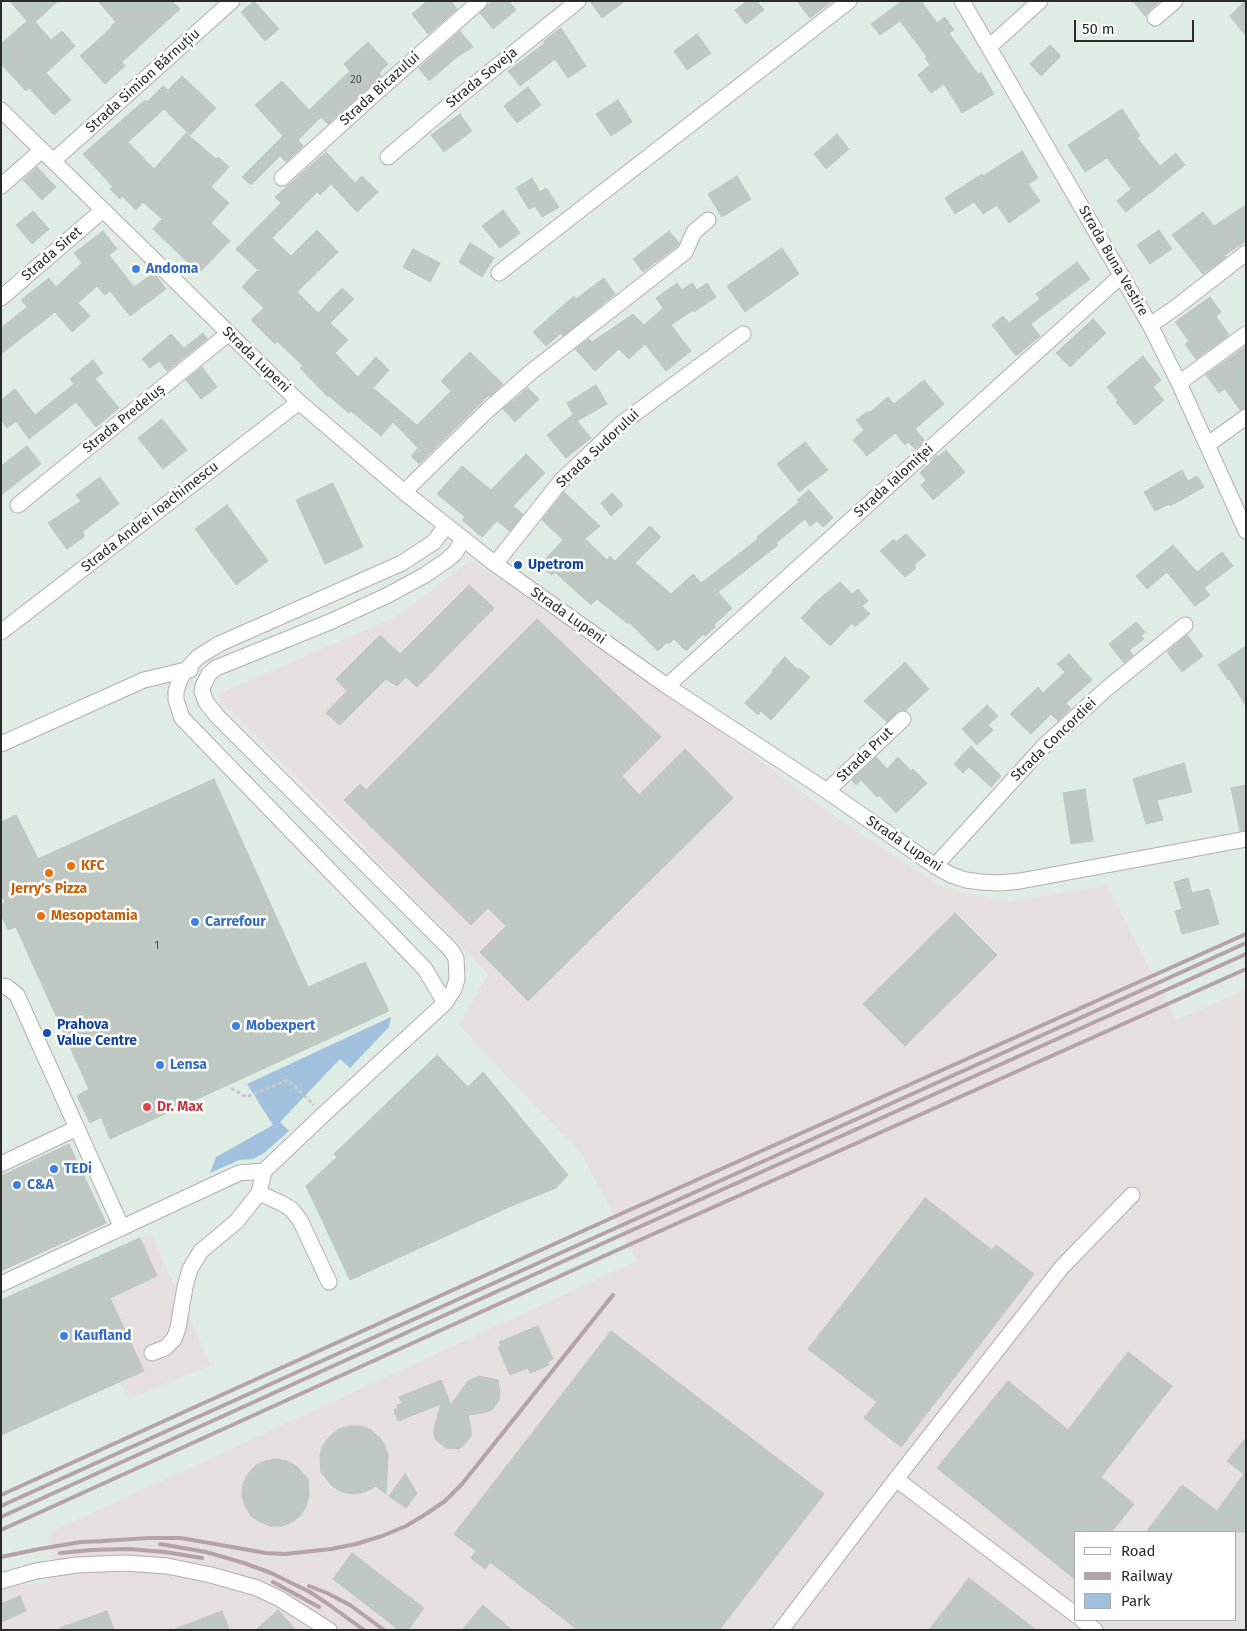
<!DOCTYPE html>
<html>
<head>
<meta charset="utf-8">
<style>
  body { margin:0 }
  #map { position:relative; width:1247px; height:1631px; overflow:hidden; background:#dfece4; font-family:"Fira Sans",sans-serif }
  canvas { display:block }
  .frame { position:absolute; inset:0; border:2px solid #2b2b2b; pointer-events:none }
  .legend { position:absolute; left:1074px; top:1531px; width:162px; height:90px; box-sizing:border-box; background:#fff; border:1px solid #aaa; margin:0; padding:6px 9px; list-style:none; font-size:15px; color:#2b2b2b }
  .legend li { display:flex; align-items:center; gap:10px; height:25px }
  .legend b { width:25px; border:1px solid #aaa }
  .scale { position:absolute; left:1074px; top:20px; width:120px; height:22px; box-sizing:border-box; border:2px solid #2b2b2b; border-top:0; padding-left:6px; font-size:15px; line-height:18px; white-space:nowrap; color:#2b2b2b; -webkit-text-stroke:4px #fff; paint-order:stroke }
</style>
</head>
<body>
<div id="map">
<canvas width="1247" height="1631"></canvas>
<div class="frame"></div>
<ul class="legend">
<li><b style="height:6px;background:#fff"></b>Road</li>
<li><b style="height:6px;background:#b4a2a7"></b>Railway</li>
<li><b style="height:14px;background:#a0c0de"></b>Park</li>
</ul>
<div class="scale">50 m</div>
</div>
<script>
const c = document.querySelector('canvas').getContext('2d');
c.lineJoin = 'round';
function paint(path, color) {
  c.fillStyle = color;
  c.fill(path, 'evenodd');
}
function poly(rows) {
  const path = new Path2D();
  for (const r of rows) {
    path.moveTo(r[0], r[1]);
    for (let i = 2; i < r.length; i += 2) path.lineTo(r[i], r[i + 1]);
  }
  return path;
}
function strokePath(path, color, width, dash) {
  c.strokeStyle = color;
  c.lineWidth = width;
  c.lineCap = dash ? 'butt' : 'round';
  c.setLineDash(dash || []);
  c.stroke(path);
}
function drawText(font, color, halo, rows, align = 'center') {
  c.font = font + ' "Fira Sans",sans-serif';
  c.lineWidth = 5;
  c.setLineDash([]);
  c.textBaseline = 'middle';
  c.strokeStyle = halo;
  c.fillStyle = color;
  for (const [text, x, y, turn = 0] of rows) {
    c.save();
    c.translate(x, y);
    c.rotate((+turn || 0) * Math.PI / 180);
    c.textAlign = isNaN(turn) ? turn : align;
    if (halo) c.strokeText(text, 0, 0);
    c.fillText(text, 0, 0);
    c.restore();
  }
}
paint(poly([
  [471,560,714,726,835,817,942,887,1005,902,1107,885,1176,1020,1246,990,1246,1630,1,1630,1,1587,48,1583,47,1573,52,1572,49,1533,637,1261,582,1154,459,1026,488,974,216,695,396,617],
  [1076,1532,1236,1532,1236,1620,1076,1620],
  [151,1234,211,1365,129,1399,120,1382,144,1371,110,1298,157,1276,140,1238]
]), '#e5dfde');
paint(poly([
  [391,1017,389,1027,350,1068,340,1059,280,1122,289,1131,264,1153,253,1159,239,1160,210,1173,216,1157,273,1125,247,1084]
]), '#a0c0de');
const building = poly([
  [10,1,58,1,35,22,51,40,62,31,75,46,46,73,71,100,54,115,29,88,26,91,1,64,1,44,27,21,10,1],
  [98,1,172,1,180,9,122,62,125,66,105,84,80,56,112,27,111,26,116,22,98,1],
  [254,1,279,29,265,41,241,12,254,1],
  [427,1,451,1,457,9,428,34,412,14,427,1],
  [492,1,509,1,516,10,493,29,480,13,492,1],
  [590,1,625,1,602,18,590,1],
  [747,1,757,1,764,10,746,24,735,10,747,1],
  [797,1,832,1,810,18,797,1],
  [902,1,921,1,937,23,945,17,954,30,949,33,978,74,981,72,994,94,962,113,944,84,931,93,918,75,930,65,925,58,927,57,900,21,880,35,871,24,902,1],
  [1133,1,1160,1,1149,11,1145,16,1133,1],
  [1245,1,1246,1,1246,36,1230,16,1245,1],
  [561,28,586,66,568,78,555,59,520,86,508,71,545,43,544,41,561,28],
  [460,31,473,47,457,57,429,81,419,68,460,31],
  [697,34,711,53,687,70,674,51,697,34],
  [368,42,388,64,379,73,381,76,328,124,321,117,298,140,303,146,286,162,280,156,251,185,242,177,283,136,255,105,282,81,309,110,350,71,344,64,368,42],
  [1050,45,1061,56,1041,76,1030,64,1050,45],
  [182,76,216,108,190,135,164,109,128,142,154,169,186,133,216,159,218,157,229,167,211,187,229,203,211,223,230,241,199,273,153,229,162,219,143,202,136,210,122,196,120,199,110,189,113,187,83,154,145,100,147,102,163,86,168,90,182,76],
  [528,87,541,105,517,123,504,106,528,87],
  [618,100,632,122,611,136,596,114,618,100],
  [1122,109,1140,136,1137,138,1160,166,1176,153,1185,165,1126,212,1117,201,1131,189,1107,158,1085,172,1068,145,1122,109],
  [460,114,472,131,444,152,431,135,460,114],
  [837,134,849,149,826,169,814,154,837,134],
  [1022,151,1038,178,1028,184,1040,201,1009,223,997,205,983,214,974,202,955,214,945,198,982,174,983,176,1022,151],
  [326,152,355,183,362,176,378,192,357,212,331,184,320,195,317,192,272,238,291,256,317,230,338,252,297,292,318,313,342,288,354,299,330,323,348,340,335,353,358,377,376,357,389,370,373,388,417,425,451,391,441,381,470,352,503,384,490,396,489,395,419,464,411,456,418,448,393,422,381,436,351,411,349,413,329,396,328,397,300,368,303,366,277,341,275,344,251,320,264,308,242,287,258,270,236,249,281,203,275,197,326,152],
  [37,167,56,187,42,200,23,180,37,167],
  [737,176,751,199,722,217,708,194,737,176],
  [532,178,540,192,546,188,559,207,542,217,535,206,529,209,516,188,532,178],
  [1246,205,1246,241,1225,255,1226,257,1203,274,1172,235,1203,212,1214,226,1246,205],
  [503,210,520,233,500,248,482,226,503,210],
  [33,211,49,229,32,244,16,225,33,211],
  [1159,230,1172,249,1150,264,1137,245,1159,230],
  [103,231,117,249,109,255,134,287,154,273,166,289,130,316,110,291,105,295,97,286,78,303,90,316,72,332,55,312,1,354,1,328,27,307,21,300,49,278,56,287,82,263,74,253,103,231],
  [669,231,679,243,677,246,643,272,633,259,669,231],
  [470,243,494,258,482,277,459,262,470,243],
  [782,248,799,274,745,312,727,286,782,248],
  [413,249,440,263,430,282,403,267,413,249],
  [1077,262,1090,279,1031,324,1040,336,1016,356,992,325,1003,316,1009,323,1040,299,1036,294,1077,262],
  [604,278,615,294,563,336,561,333,546,346,533,332,574,296,576,299,604,278],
  [677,283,682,290,692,283,697,290,707,283,716,297,694,312,693,310,671,325,691,351,666,371,645,344,629,359,619,349,595,371,575,349,589,339,592,342,633,314,644,325,663,308,656,298,677,283],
  [1210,297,1221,312,1216,316,1229,335,1196,359,1185,344,1189,341,1175,322,1210,297],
  [1093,319,1106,333,1070,367,1056,353,1093,319],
  [203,333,207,339,167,371,159,361,150,368,142,359,171,334,184,348,203,333],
  [1246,346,1246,408,1240,410,1225,389,1219,393,1206,375,1246,346],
  [1143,356,1161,380,1153,387,1164,400,1135,425,1116,402,1118,401,1107,387,1143,356],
  [93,360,103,373,95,379,119,408,96,427,76,402,29,439,16,421,7,428,1,420,1,400,15,389,35,415,74,384,70,379,93,360],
  [202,367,217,387,201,399,186,380,202,367],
  [924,380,944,404,915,429,925,441,915,449,908,442,905,445,895,433,867,456,853,440,864,430,856,420,868,411,869,413,888,397,894,404,924,380],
  [596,385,607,404,577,421,567,403,596,385],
  [528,388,539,399,515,422,503,409,528,388],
  [572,415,591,438,566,458,547,435,572,415],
  [162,419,187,450,163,469,138,438,162,419],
  [805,442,828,470,799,492,777,464,805,442],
  [27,446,41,464,1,495,1,466,27,446],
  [946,450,965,472,933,500,921,485,926,480,920,473,937,455,938,457,946,450],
  [526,454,545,473,513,506,523,514,510,531,497,521,482,537,462,520,465,517,437,494,462,466,491,490,526,454],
  [1182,470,1188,481,1197,476,1204,487,1170,506,1169,504,1155,511,1144,492,1182,470],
  [100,477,119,504,82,532,85,536,67,549,48,523,81,501,76,495,100,477],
  [333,483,363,547,325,564,296,500,333,483],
  [809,490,833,518,823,527,817,521,810,526,805,519,776,543,778,545,718,592,732,608,714,625,715,627,705,636,703,634,686,651,674,639,669,644,667,642,658,651,629,622,628,624,597,599,591,605,555,572,552,575,539,566,563,540,542,520,564,492,600,526,585,539,607,560,610,556,615,561,650,526,661,537,635,563,671,594,693,574,701,583,758,539,757,537,799,502,797,500,809,490],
  [612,493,623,505,611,516,601,503,612,493],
  [227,505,268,561,236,585,195,529,227,505],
  [906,534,926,555,914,565,916,568,905,577,880,551,894,539,896,542,906,534],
  [1173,545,1197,572,1222,552,1233,566,1204,588,1210,595,1195,606,1167,572,1147,589,1136,576,1173,545],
  [840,582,852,594,858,589,868,601,862,606,870,614,855,627,852,623,830,646,801,618,818,600,840,582],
  [469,585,494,608,417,687,406,677,397,686,386,679,340,725,326,713,347,691,336,679,380,635,400,654,469,585],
  [537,619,661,737,622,776,639,795,685,749,733,798,528,1001,480,952,506,926,488,908,471,925,344,800,360,784,366,790,537,619],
  [1136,622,1145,632,1141,636,1144,639,1129,650,1133,655,1124,663,1109,644,1136,622],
  [1187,635,1203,656,1182,672,1167,652,1187,635],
  [1246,646,1246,706,1229,679,1228,680,1218,665,1246,646],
  [1069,654,1092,680,1066,703,1071,708,1058,721,1051,714,1031,734,1010,714,1038,687,1043,693,1065,672,1057,664,1069,654],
  [785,657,798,670,799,668,810,677,771,720,761,711,758,715,745,703,773,672,772,671,785,657],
  [905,662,929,689,906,710,901,710,897,712,887,722,864,701,905,662],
  [987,705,998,716,988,725,993,730,977,745,962,729,987,705],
  [971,746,1001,776,991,787,969,767,963,773,954,764,971,746],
  [876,757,887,769,898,757,911,771,913,769,927,783,896,813,879,795,877,797,861,780,856,785,852,780,876,757],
  [1184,763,1192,792,1157,800,1163,820,1146,824,1133,779,1184,763],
  [214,779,308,987,365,962,389,1011,110,1139,101,1117,90,1123,77,1096,89,1089,16,927,8,930,1,915,1,904,5,902,1,893,1,822,16,815,38,859,214,779],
  [1246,785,1246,830,1240,831,1231,788,1246,785],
  [1085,789,1093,841,1071,844,1063,793,1085,789],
  [1188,878,1192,893,1209,889,1219,924,1182,934,1175,911,1182,909,1174,882,1188,878],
  [955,913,997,955,905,1046,863,1004,955,913],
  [437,1055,468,1087,483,1072,568,1175,556,1188,509,1207,350,1280,306,1186,337,1157,334,1154,437,1055],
  [69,1144,106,1223,1,1271,1,1176,69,1144],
  [925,1198,992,1250,996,1245,1034,1274,901,1447,864,1418,877,1402,808,1349,925,1198],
  [140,1238,157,1276,110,1298,144,1371,1,1435,1,1300,140,1238],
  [538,1326,553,1359,547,1362,549,1365,530,1373,528,1368,510,1375,498,1347,501,1346,499,1342,538,1326],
  [611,1331,824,1494,719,1630,578,1630,490,1562,485,1569,471,1558,476,1551,454,1534,611,1331],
  [1128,1352,1172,1386,1101,1477,1134,1504,1111,1532,1076,1532,1076,1580,937,1468,1008,1381,1068,1430,1128,1352],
  [479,1376,498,1380,500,1393,499,1400,492,1410,487,1412,468,1415,471,1430,471,1436,463,1446,458,1449,446,1448,436,1440,434,1435,434,1428,441,1404,398,1421,394,1410,398,1408,397,1405,402,1403,399,1397,441,1380,451,1405,468,1381,479,1376],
  [350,1426,361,1426,371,1430,379,1437,385,1446,388,1456,386,1494,376,1486,365,1492,353,1494,342,1492,332,1486,321,1472,320,1455,324,1444,330,1436,339,1429,350,1426],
  [1246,1438,1246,1532,1146,1532,1182,1485,1217,1511,1244,1474,1227,1461,1246,1438],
  [276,1459,287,1461,296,1466,308,1479,309,1495,306,1506,301,1515,292,1522,282,1526,270,1526,260,1522,251,1516,245,1506,242,1496,243,1484,248,1474,255,1466,265,1461,276,1459],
  [405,1474,417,1493,406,1508,389,1496,405,1474],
  [352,1553,424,1608,408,1630,399,1630,333,1579,352,1553],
  [969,1578,1036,1630,929,1630,969,1578],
  [20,1596,26,1611,1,1622,1,1604,20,1596],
  [483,1605,512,1630,462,1630,483,1605],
  [278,1610,296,1630,256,1630,278,1610],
  [107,1611,114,1630,60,1630,60,1628,107,1611],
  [222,1611,229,1630,175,1630,175,1629,222,1611]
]);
paint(building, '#bec7c1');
strokePath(building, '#b8c7bf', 1);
const minor = poly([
  [962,1,1150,325,1179,383,1246,531],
  [1155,18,1175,1],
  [989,47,1040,1],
  [1,110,299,402,404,492,495,564,667,686,827,791,935,866,951,875,966,880,981,882,1000,883,1020,881,1246,839],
  [388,157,455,100,578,1],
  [53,161,232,1],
  [282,178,368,100,480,1],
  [1,186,42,150],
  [499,273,849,1],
  [1,298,103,210],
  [1150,325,1175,308,1246,253],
  [1179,383,1246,334],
  [1207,445,1246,417],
  [404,492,489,409,531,372,685,252,694,232,708,220],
  [18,505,229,333],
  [495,564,561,481,622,423,743,334],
  [1,632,299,402],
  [667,686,1121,276],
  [1,744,144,680,186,670,190,670],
  [827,791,903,719],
  [935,866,1044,746,1105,690,1185,625],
  [1,986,7,987,17,995,122,1228],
  [445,1003,425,969,182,718,176,700,176,691,180,679,186,670,198,657,206,652,219,644,402,563,434,542,446,526],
  [1,1164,77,1128],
  [259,1193,281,1203,291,1209,300,1220,329,1282],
  [1,1284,239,1173,264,1171],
  [152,1353,165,1348,174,1339,178,1328,185,1287,190,1269,201,1251,236,1222,259,1193,264,1171,324,1114,445,1003,454,989,457,979,456,958,451,950,217,716,206,702,202,691,203,686,209,674,216,668,332,621,388,595,425,575,447,560,455,553,463,540],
  [896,1479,1062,1267,1132,1195],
  [1,1581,36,1571,77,1565,125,1563,167,1566,211,1575,257,1588,280,1599,329,1630],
  [1082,1620,1095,1630],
  [781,1630,896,1479,1076,1615]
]);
strokePath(minor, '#b6abaf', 17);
strokePath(poly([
  [231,1088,246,1097,288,1080,314,1105]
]), '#c8c8c8', 3, [4, 2.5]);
strokePath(minor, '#fff', 15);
strokePath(poly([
  [1,1495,605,1221,1246,934],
  [1,1506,1246,943],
  [1,1517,608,1241,1246,954],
  [1,1530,613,1252,1246,969],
  [102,1541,149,1538,181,1538,266,1553,285,1554,331,1549,356,1544,382,1536,406,1526,426,1514,445,1501,462,1484,613,1295],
  [160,1544,206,1552,244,1563,271,1573,310,1592,328,1604,364,1630],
  [60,1553,91,1550,129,1549,165,1552,202,1558],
  [1,1557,39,1549,81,1542,107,1541],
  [273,1582,319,1607],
  [309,1586,327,1593,350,1605,384,1630]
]), '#b4a2a7', 4);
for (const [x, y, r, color] of [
  [136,269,5,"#3f7fe0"],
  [518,565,5,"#1a4fb4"],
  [71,866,5,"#e8710a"],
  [49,873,5,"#e8710a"],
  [41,916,5,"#e8710a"],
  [195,922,5,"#3f7fe0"],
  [236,1026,5,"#3f7fe0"],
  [47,1033,5,"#1a4fb4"],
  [160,1065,5,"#3f7fe0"],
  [147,1107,5,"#e0444e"],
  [54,1169,5,"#3f7fe0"],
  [17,1185,5,"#3f7fe0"],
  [64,1336,5,"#3f7fe0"]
]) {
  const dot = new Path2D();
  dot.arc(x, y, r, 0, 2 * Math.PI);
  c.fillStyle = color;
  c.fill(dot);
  strokePath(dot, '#fff', 2);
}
drawText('11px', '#505250', null, [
  ["20",356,80],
  ["1",157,946]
]);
drawText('14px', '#2b2b2b', '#fff', [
  ["Strada Soveja",482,78,-39],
  ["Strada Simion Bărnuțiu",143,81,-42],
  ["Strada Bicazului",380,89,-42],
  ["Strada Siret",52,254,-41],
  ["Strada Buna Vestire",1113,261,60],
  ["Strada Lupeni",256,360,44],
  ["Strada Predeluș",124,419,-39],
  ["Strada Sudorului",598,449,-43],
  ["Strada Ialomiței",894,481,-42],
  ["Strada Andrei Ioachimescu",150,517,-38],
  ["Strada Lupeni",568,616,35],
  ["Strada Concordiei",1054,740,-44],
  ["Strada Prut",865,755,-44],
  ["Strada Lupeni",904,844,34]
]);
drawText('bold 14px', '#366cbe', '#fff', [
  ["Andoma",146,269],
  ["Carrefour",205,922],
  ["Mobexpert",246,1026],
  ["Lensa",170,1065],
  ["TEDi",64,1169],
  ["C&A",27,1185],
  ["Kaufland",74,1336]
], 'left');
drawText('bold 14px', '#164399', '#fff', [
  ["Upetrom",528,565],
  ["Prahova",57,1025],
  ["Value Centre",57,1041]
], 'left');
drawText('bold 14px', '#c56008', '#fff', [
  ["KFC",81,866],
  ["Jerry's Pizza",49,889,"center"],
  ["Mesopotamia",51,916]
], 'left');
drawText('bold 14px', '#be3a42', '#fff', [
  ["Dr. Max",157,1107]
], 'left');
</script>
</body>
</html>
